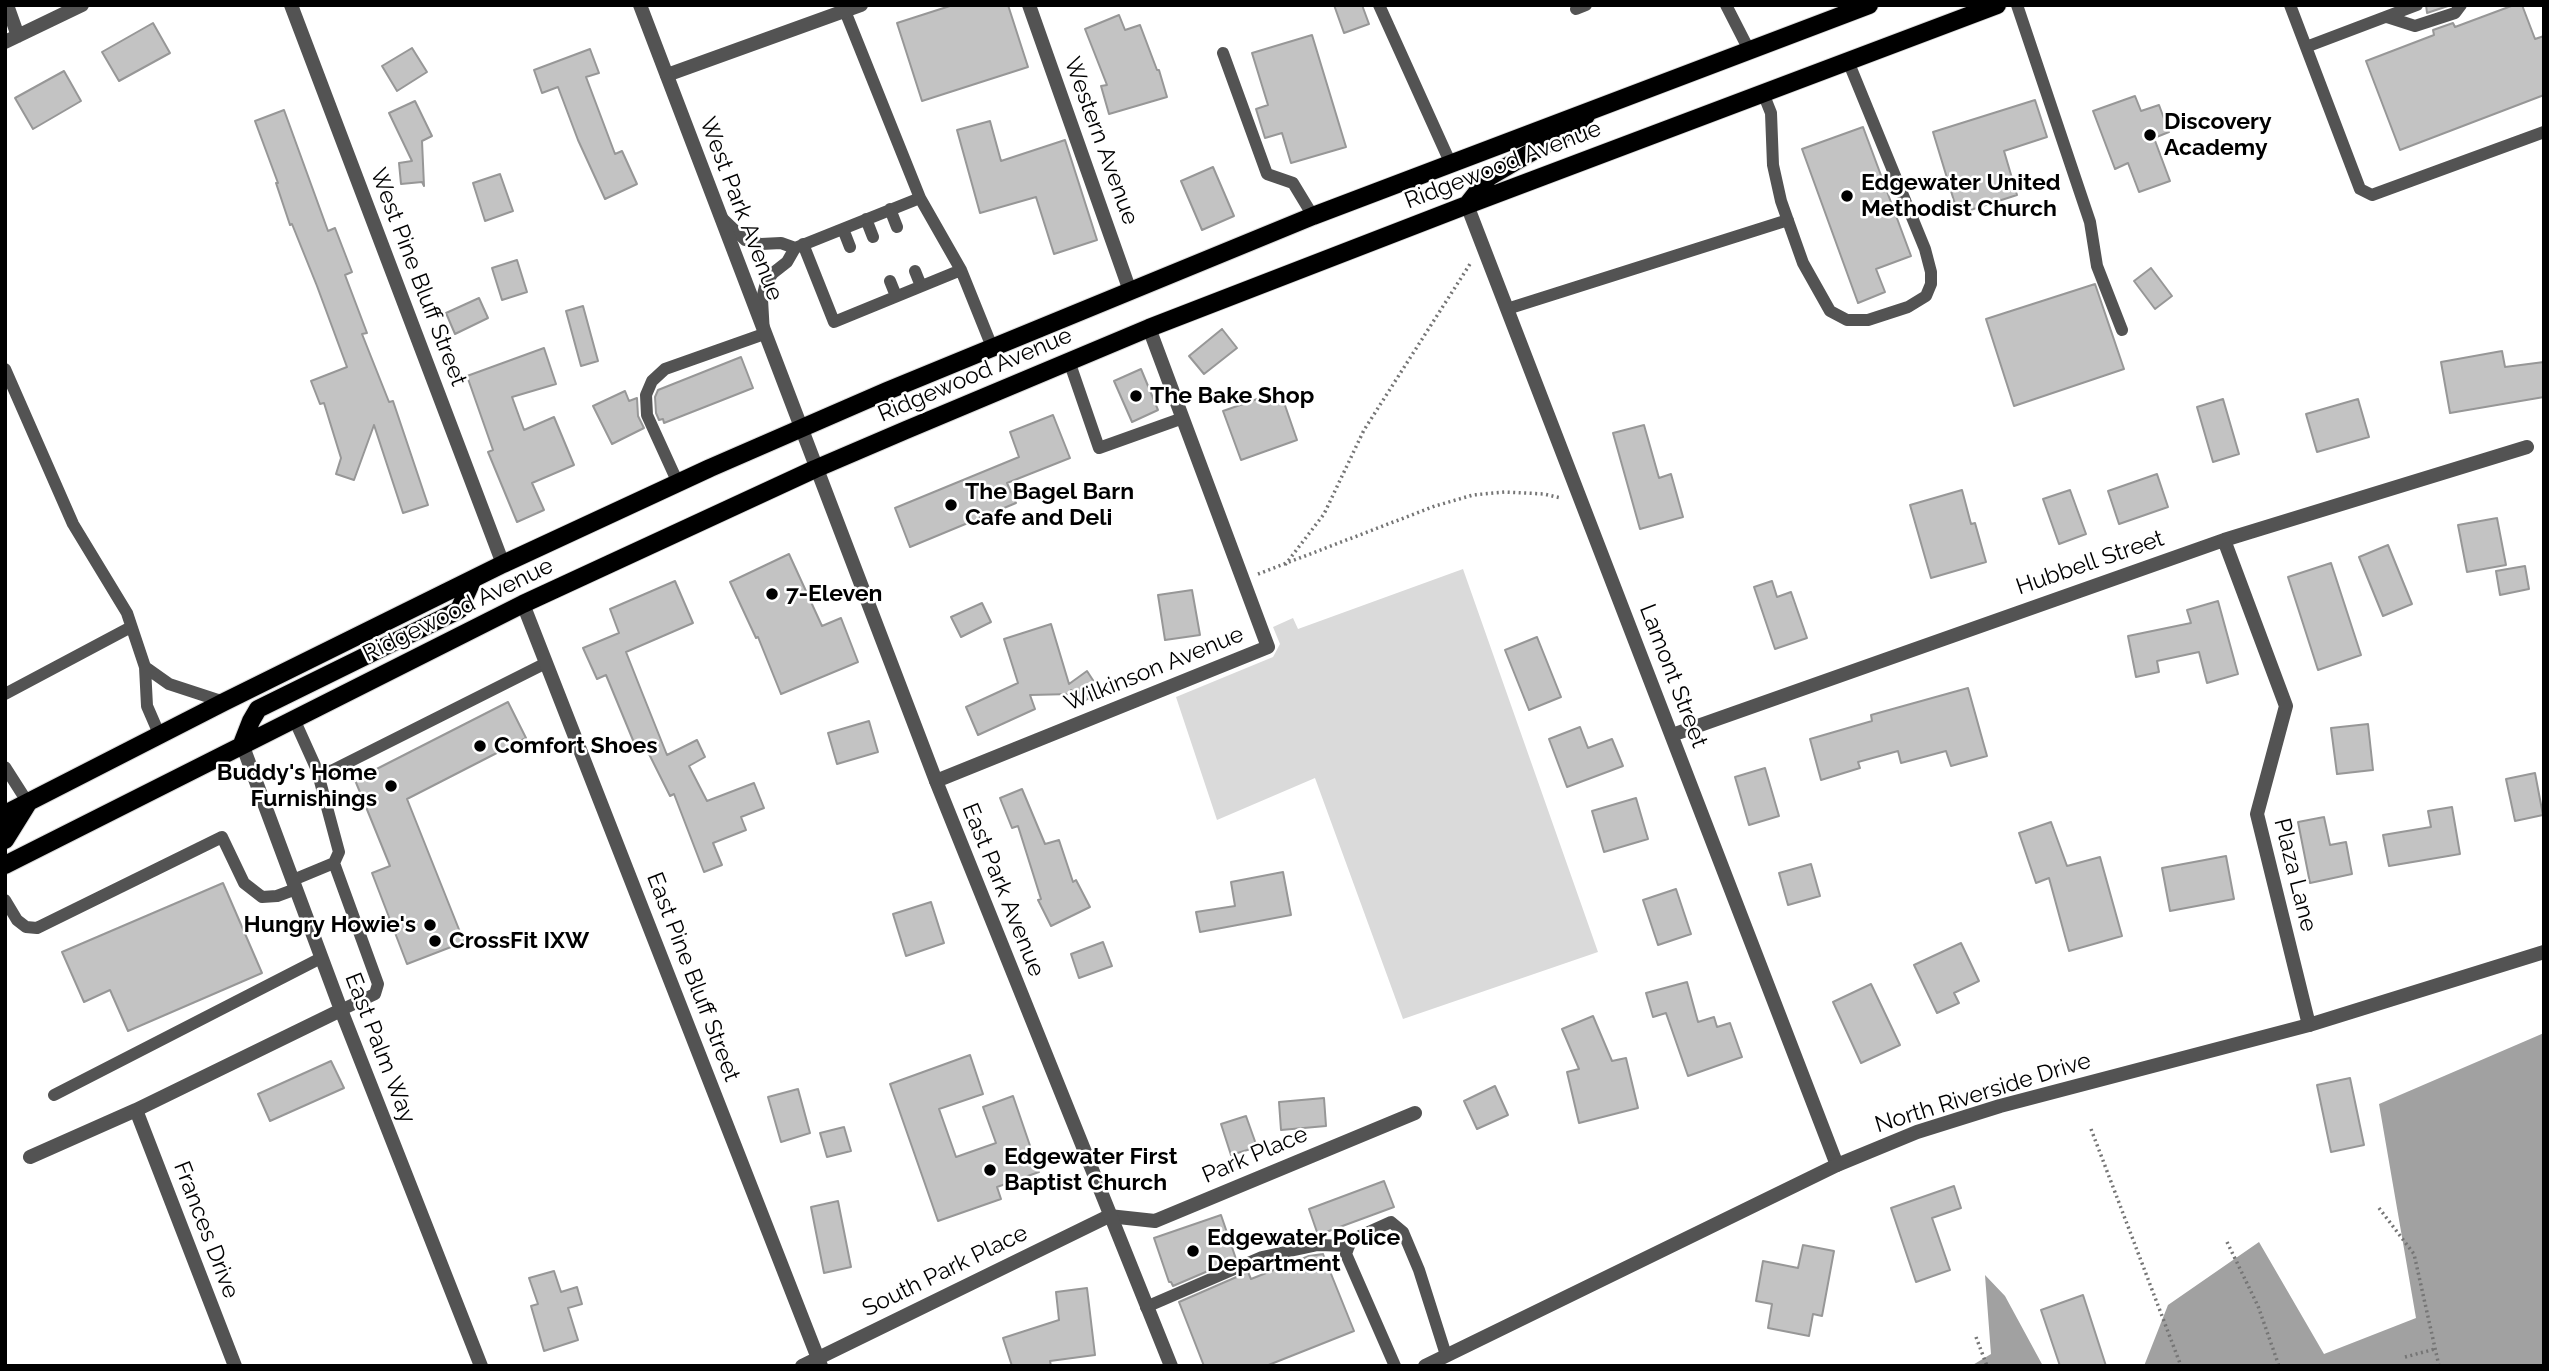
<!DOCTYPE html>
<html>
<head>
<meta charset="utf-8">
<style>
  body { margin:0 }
  #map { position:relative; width:2549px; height:1371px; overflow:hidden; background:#fff; font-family:Raleway,sans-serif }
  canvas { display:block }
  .frame { position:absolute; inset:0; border:7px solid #000; pointer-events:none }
</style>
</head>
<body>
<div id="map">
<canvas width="2549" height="1371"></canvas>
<div class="frame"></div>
</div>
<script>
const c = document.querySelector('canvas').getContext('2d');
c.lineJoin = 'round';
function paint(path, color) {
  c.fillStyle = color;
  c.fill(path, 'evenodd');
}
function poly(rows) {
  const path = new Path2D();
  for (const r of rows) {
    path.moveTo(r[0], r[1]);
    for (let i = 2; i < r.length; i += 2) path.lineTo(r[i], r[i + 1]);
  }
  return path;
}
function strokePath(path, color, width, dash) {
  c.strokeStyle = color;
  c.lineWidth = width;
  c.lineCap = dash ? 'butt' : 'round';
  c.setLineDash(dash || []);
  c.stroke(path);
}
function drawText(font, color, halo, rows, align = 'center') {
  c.font = font + ' Raleway,sans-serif';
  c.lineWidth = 5;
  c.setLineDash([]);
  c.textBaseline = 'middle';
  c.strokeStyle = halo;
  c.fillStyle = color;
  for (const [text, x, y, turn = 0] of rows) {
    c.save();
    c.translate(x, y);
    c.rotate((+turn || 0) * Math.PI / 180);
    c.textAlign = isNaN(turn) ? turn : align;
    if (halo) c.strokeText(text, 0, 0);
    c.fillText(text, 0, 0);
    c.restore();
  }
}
paint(poly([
  [1463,569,1598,952,1403,1019,1315,778,1217,820,1176,697,1273,657,1280,644,1273,627,1293,618,1298,629]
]), '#dadada');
paint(poly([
  [2544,1033,2544,1366,2144,1366,2168,1305,2259,1242,2324,1354,2416,1318,2379,1104],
  [1985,1275,2005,1296,2043,1366,1971,1366,1991,1354]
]), '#a1a1a1');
const building = poly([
  [953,5,1008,5,1028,67,922,101,897,23,953,5],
  [1334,5,1362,5,1369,24,1344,33,1334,5],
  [2426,5,2447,5,2448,6,2427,13,2426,5],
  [2514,5,2522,5,2535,39,2544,36,2544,95,2400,150,2366,61,2434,35,2433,30,2453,23,2455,27,2514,5],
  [1119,15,1125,30,1140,25,1157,70,1159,70,1167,97,1109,114,1101,86,1107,85,1085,29,1119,15],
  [153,23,170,53,119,81,102,52,153,23],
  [1312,35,1346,147,1291,163,1282,133,1265,138,1256,109,1268,105,1252,53,1312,35],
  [412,48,427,72,397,91,382,66,412,48],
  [590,49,599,73,586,77,615,154,622,151,637,184,605,199,578,140,558,87,542,93,534,70,590,49],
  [64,71,81,101,33,129,15,98,64,71],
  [2135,96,2141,111,2159,105,2169,132,2154,138,2170,181,2139,192,2128,163,2115,169,2093,111,2135,96],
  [2035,100,2047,137,2004,151,2017,195,1958,214,1933,132,2035,100],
  [415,101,432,136,422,141,424,186,422,182,401,184,399,163,412,161,389,113,415,101],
  [284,110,328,231,335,228,352,272,345,275,367,333,362,334,389,402,393,401,428,505,403,513,374,425,354,480,336,474,341,458,324,403,320,404,311,381,347,367,317,286,292,224,290,225,276,183,278,183,255,121,284,110],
  [990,121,1001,161,1065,140,1097,240,1054,254,1036,197,980,213,957,130,990,121],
  [1863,127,1911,256,1876,269,1885,292,1858,303,1802,149,1863,127],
  [1213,167,1234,216,1202,230,1181,181,1213,167],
  [500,174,513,211,485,221,473,183,500,174],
  [517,260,527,292,502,300,492,268,517,260],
  [2151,268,2172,296,2155,309,2134,281,2151,268],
  [2095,284,2124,369,2014,406,1986,319,2095,284],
  [479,298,488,318,455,334,446,313,479,298],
  [583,306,598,361,581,366,566,311,583,306],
  [1222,329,1237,348,1204,374,1189,356,1222,329],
  [544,348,556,384,512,397,524,430,554,417,574,465,532,483,544,510,517,522,488,452,493,450,467,376,544,348],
  [2502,351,2505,367,2544,362,2544,397,2450,413,2441,362,2502,351],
  [741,357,753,388,664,423,663,419,659,420,656,413,655,397,658,390,741,357],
  [1141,369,1158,410,1132,422,1114,381,1141,369],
  [625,391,629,401,637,398,638,416,644,428,612,444,593,406,625,391],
  [1280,391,1297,440,1241,460,1223,411,1280,391],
  [2223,399,2239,454,2213,462,2197,407,2223,399],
  [2358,399,2369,437,2317,452,2306,414,2358,399],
  [1053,415,1070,458,1007,483,1016,503,910,547,895,508,1019,457,1010,432,1053,415],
  [1644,425,1659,478,1671,474,1683,517,1640,529,1613,433,1644,425],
  [2157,474,2168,507,2119,524,2108,491,2157,474],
  [1962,490,1971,524,1975,523,1986,562,1931,578,1910,505,1962,490],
  [2070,490,2086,534,2059,544,2043,499,2070,490],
  [2497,518,2506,565,2467,572,2458,525,2497,518],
  [2388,545,2412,604,2383,616,2359,557,2388,545],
  [789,554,822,626,841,618,858,662,781,694,758,637,756,638,730,582,789,554],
  [2331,563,2361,655,2318,670,2288,577,2331,563],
  [2525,566,2529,589,2500,595,2496,571,2525,566],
  [675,581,693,623,626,652,641,690,667,755,697,740,705,757,689,766,707,801,754,783,764,808,741,817,746,830,713,843,722,865,704,872,674,794,670,796,643,742,635,745,606,675,597,679,583,648,619,633,610,609,675,581],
  [1772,581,1777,597,1791,592,1807,638,1775,649,1754,587,1772,581],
  [1192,590,1200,635,1165,640,1158,595,1192,590],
  [2218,601,2238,674,2207,683,2199,652,2157,661,2159,672,2136,677,2128,636,2191,623,2187,610,2218,601],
  [982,603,991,622,961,637,951,617,982,603],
  [1051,624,1069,684,1087,671,1100,691,1080,704,1071,690,1072,694,1030,695,1035,709,978,735,966,707,1018,683,1004,639,1051,624],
  [1537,637,1561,697,1529,710,1505,650,1537,637],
  [1968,688,1987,756,1951,766,1946,751,1901,763,1898,751,1858,762,1860,768,1821,780,1810,739,1872,721,1871,715,1968,688],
  [508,702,526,738,407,799,464,942,407,964,372,873,390,866,355,780,508,702],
  [869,721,878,752,837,764,828,733,869,721],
  [2368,724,2373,770,2337,774,2331,728,2368,724],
  [1580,727,1588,748,1612,739,1623,766,1567,787,1549,739,1580,727],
  [1765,768,1779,816,1749,825,1735,777,1765,768],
  [2535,773,2543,815,2515,821,2506,779,2535,773],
  [1022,789,1045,844,1059,840,1073,882,1076,880,1090,907,1051,926,1038,900,1041,899,1018,826,1012,828,1000,798,1022,789],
  [1636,798,1648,839,1604,852,1592,811,1636,798],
  [2452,807,2460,854,2389,866,2383,835,2431,827,2428,811,2452,807],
  [2324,817,2330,845,2346,842,2352,874,2310,883,2298,822,2324,817],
  [2051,822,2067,866,2100,857,2122,936,2069,951,2049,878,2036,883,2019,833,2051,822],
  [2226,856,2234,899,2170,911,2162,868,2226,856],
  [1811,864,1820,896,1788,905,1779,873,1811,864],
  [1283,872,1291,915,1200,932,1196,912,1235,906,1231,882,1283,872],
  [223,883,262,973,128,1031,110,990,84,1002,62,952,223,883],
  [1676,889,1691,934,1658,945,1643,900,1676,889],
  [931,902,944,943,906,956,893,914,931,902],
  [1103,942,1112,966,1079,978,1071,954,1103,942],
  [1961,943,1979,981,1954,993,1959,1003,1937,1013,1914,965,1961,943],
  [1687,982,1698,1022,1714,1017,1717,1027,1730,1023,1742,1057,1688,1076,1666,1013,1653,1017,1646,993,1687,982],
  [1871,984,1900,1045,1861,1063,1833,1002,1871,984],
  [1593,1016,1612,1061,1626,1058,1638,1108,1579,1123,1567,1072,1579,1069,1562,1029,1593,1016],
  [970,1055,983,1094,939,1109,956,1157,996,1143,983,1107,1013,1096,1039,1172,997,1187,1001,1199,938,1221,890,1084,970,1055],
  [331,1061,344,1088,270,1121,258,1094,331,1061],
  [2350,1078,2364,1145,2331,1152,2317,1085,2350,1078],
  [1495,1086,1508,1115,1477,1129,1464,1101,1495,1086],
  [798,1089,810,1133,781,1142,768,1097,798,1089],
  [1324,1098,1326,1126,1281,1130,1279,1102,1324,1098],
  [1246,1116,1257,1147,1231,1155,1221,1124,1246,1116],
  [844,1127,851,1151,827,1157,820,1133,844,1127],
  [1384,1181,1394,1207,1318,1235,1309,1209,1384,1181],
  [1954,1186,1961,1208,1932,1218,1950,1270,1916,1282,1891,1208,1954,1186],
  [838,1201,851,1267,824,1273,811,1207,838,1201],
  [1221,1215,1236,1259,1173,1286,1171,1282,1169,1282,1154,1238,1221,1215],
  [1803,1245,1834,1251,1822,1316,1813,1314,1809,1336,1768,1328,1772,1304,1756,1301,1763,1261,1798,1268,1803,1245],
  [1323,1254,1354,1331,1266,1366,1204,1366,1179,1302,1248,1272,1251,1279,1309,1256,1323,1254],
  [554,1271,561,1292,577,1287,582,1304,568,1308,578,1340,544,1351,531,1306,538,1304,529,1278,554,1271],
  [1087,1288,1095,1355,1050,1361,1051,1366,1012,1366,1003,1338,1059,1320,1056,1292,1087,1288],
  [2083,1295,2106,1366,2060,1366,2041,1310,2083,1295]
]);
paint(building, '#c3c3c3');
strokePath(building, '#979797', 2);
const primary = poly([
  [1467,205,1489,177,1576,126,1586,116],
  [242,744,251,721,258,709,459,610,472,581],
  [5,814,224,702,503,564,710,468,887,391,1313,216,1869,5],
  [5,840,28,803],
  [5,865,523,604,815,469,906,430,1149,328,1467,205,1997,5]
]);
strokePath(primary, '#dbdbdb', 20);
strokePath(poly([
  [1285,565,1324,514,1364,430,1470,264],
  [1258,574,1435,506,1473,495,1505,492,1544,494,1561,498],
  [2091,1129,2181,1366],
  [2379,1208,2414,1254,2439,1366],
  [2227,1242,2258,1306,2279,1366],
  [1976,1337,1987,1366],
  [2405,1357,2435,1349]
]), '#757575', 3.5, [2, 3.5]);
strokePath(poly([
  [1379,5,1450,162],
  [1726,5,1749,50],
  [2017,5,2090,222,2097,266,2122,330],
  [2290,5,2360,189,2372,195,2544,132],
  [1576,9,1586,5],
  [845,11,920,198,961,270,992,347],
  [2387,17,2415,26,2455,13,2461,5],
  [2306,47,2417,5],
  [1223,53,1267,174,1293,183,1313,216],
  [1763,93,1771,113,1773,165,1781,201,1803,263,1830,311,1847,320,1868,320,1908,307,1926,296,1931,284,1931,272,1925,249,1848,61],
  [890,209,897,227],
  [722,218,745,240,761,244,781,243,795,248],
  [866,219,873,237],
  [843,229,850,247],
  [803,244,834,322,961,270],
  [915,271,921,286],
  [890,281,896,296],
  [1507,309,1788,220],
  [1069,361,1099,448,1183,418],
  [5,369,73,524,127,613,145,667,147,706,160,736],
  [678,483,647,415,646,395,652,381,665,369,764,334,762,299,766,282,773,273,787,262,795,248,920,198],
  [145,667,169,684,224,702],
  [5,694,131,627],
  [294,719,317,770,331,771,546,663],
  [5,767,28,803],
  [334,863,378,984,375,994,341,1010],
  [293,880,334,863,339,852,317,770],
  [5,900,17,920,26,927,37,928,222,837,244,883,262,897,277,896,296,889],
  [54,1095,321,958],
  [1146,1307,1262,1257,1318,1245,1349,1246],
  [1395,1366,1346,1254,1351,1240,1391,1222,1403,1232,1419,1270,1446,1355]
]), '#535353', 12);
strokePath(poly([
  [7,5,18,36],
  [291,5,503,564],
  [1029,5,1130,291],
  [5,42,82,5],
  [667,75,861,5],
  [1467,205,1837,1165],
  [2224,540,2286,706,2257,814,2309,1025],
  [523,604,821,1366],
  [1672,735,2224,540,2527,447],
  [242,744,341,1010,481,1366],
  [936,781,1268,647,1149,328],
  [136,1110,235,1366],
  [30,1157,136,1110,341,1010],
  [802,1366,1109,1216,1155,1221,1415,1113]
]), '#535353', 14);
strokePath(poly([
  [640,5,936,781,1171,1366],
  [1425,1366,1837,1165,1917,1132,2000,1106,2309,1025,2544,952]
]), '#535353', 14);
strokePath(primary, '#000', 18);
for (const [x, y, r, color] of [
  [2150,135,7,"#000"],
  [1847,196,7,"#000"],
  [1136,396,7,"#000"],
  [951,505,7,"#000"],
  [772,594,7,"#000"],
  [480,746,7,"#000"],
  [391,786,7,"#000"],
  [430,925,7,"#000"],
  [435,941,7,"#000"],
  [990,1170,7,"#000"],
  [1193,1251,7,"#000"]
]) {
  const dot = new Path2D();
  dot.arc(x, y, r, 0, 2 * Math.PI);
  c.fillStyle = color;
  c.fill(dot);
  strokePath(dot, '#fff', 2.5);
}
drawText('bold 23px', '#000', '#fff', [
  ["Discovery",2164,122],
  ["Academy",2164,148],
  ["Edgewater United",1861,183],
  ["Methodist Church",1861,209],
  ["The Bake Shop",1150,396],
  ["The Bagel Barn",965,492],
  ["Cafe and Deli",965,518],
  ["7-Eleven",786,594],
  ["Comfort Shoes",494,746],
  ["Buddy's Home",377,773,"right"],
  ["Furnishings",377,799,"right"],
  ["Hungry Howie's",416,925,"right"],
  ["CrossFit IXW",449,941],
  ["Edgewater First",1004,1157],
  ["Baptist Church",1004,1183],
  ["Edgewater Police",1207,1238],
  ["Department",1207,1264]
], 'left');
drawText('23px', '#000', '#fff', [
  ["Western Avenue",1101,141,70],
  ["Ridgewood Avenue",1503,165,-21],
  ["West Park Avenue",741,209,69],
  ["West Pine Bluff Street",418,277,69],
  ["Ridgewood Avenue",975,375,-23],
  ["Hubbell Street",2090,563,-19],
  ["Ridgewood Avenue",458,610,-26],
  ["Wilkinson Avenue",1154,669,-22],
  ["Lamont Street",1673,676,69],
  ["Plaza Lane",2295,875,76],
  ["East Park Avenue",1003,890,68],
  ["East Pine Bluff Street",693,977,69],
  ["East Palm Way",380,1048,69],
  ["North Riverside Drive",1983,1093,-17],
  ["Park Place",1255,1155,-23],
  ["Frances Drive",206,1230,69],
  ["South Park Place",945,1271,-26]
]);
</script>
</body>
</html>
